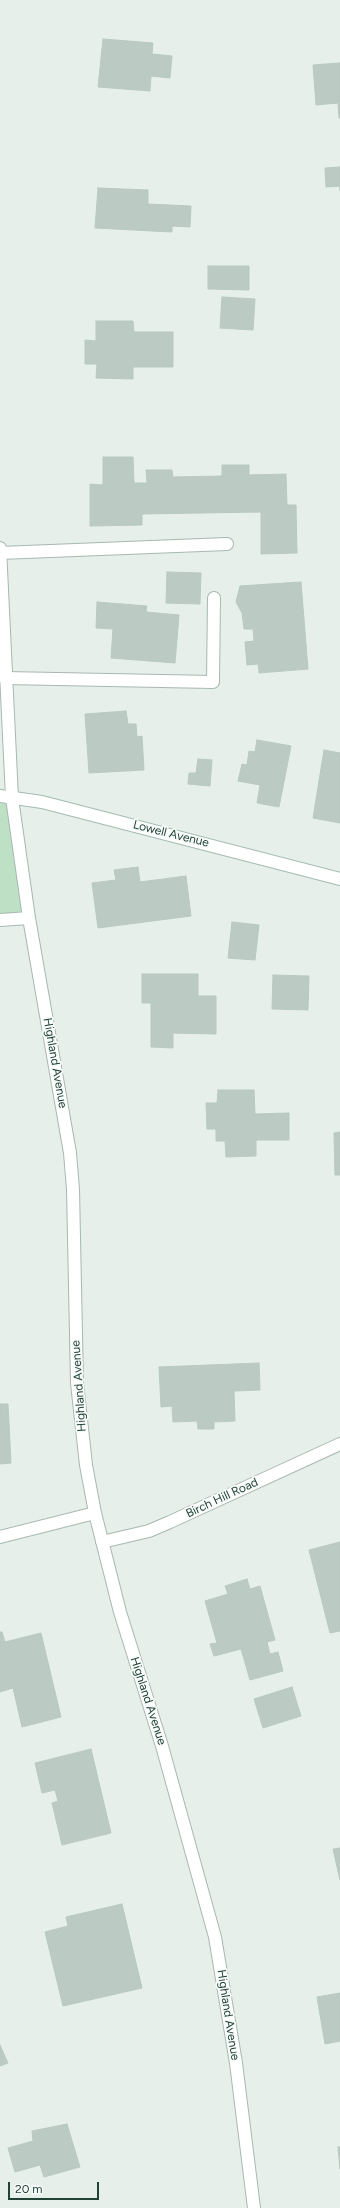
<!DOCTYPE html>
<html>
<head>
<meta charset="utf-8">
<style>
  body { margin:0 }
  #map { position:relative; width:340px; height:2208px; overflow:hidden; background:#e6efea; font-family:Figtree,sans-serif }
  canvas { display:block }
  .scale { position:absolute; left:8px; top:2182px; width:91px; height:18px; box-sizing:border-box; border:2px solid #234237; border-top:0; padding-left:5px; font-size:12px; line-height:14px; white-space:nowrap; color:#234237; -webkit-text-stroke:3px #f7fbf9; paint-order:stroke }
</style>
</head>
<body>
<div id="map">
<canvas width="340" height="2208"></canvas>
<div class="scale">20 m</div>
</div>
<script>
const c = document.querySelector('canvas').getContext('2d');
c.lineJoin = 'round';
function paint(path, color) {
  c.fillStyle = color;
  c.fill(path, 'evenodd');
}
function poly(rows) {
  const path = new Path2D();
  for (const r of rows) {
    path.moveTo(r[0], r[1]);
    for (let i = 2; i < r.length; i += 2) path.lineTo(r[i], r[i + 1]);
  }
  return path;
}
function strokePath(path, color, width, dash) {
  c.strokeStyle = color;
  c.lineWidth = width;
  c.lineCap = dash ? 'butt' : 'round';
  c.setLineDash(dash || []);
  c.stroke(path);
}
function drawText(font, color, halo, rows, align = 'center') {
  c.font = font + ' Figtree,sans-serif';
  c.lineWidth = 3.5;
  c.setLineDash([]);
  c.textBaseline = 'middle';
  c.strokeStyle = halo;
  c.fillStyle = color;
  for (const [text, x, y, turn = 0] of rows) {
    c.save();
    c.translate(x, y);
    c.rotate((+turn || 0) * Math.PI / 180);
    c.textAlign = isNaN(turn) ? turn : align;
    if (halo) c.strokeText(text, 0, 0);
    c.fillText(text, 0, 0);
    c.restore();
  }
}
paint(poly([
  [0,796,12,798,29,918,0,920]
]), '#bee1c5');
const building = poly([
  [103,39,153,43,152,54,172,56,170,78,151,76,150,91,98,87,103,39],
  [340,63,340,118,339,118,338,103,316,105,313,65,340,63],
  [340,167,340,191,340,186,326,187,325,168,340,167],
  [98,188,148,190,148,204,191,206,190,227,172,226,172,232,95,228,98,188],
  [208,266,249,266,249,290,208,289,208,266],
  [222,297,255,299,253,330,220,328,222,297],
  [96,321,133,321,134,332,173,332,173,367,133,367,133,379,96,378,97,364,85,364,85,340,96,341,96,321],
  [103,457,133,457,134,483,147,483,146,470,172,470,173,477,222,476,222,465,249,465,249,475,286,474,287,505,296,505,297,553,261,554,261,512,142,514,142,525,90,526,90,484,103,485,103,457],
  [167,572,201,573,200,604,166,603,167,572],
  [301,582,308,669,259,673,258,664,247,665,245,642,254,641,253,629,244,629,242,613,236,602,240,586,301,582],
  [97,602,147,606,146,612,179,615,175,663,111,658,113,629,96,628,97,602],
  [126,711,128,724,136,724,137,737,142,736,144,770,89,773,85,714,126,711],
  [257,740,291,746,279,807,257,803,260,785,238,781,242,764,247,765,249,751,255,752,257,740],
  [324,750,340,753,340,823,313,818,324,750],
  [198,759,212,760,210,786,188,784,189,773,196,773,198,759],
  [138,867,140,882,186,876,191,916,98,928,92,883,116,880,114,870,138,867],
  [232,922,259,925,255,960,228,958,232,922],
  [142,974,198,974,198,996,216,996,216,1034,173,1033,173,1048,151,1047,151,1003,142,1003,142,974],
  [273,975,309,976,308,1010,272,1009,273,975],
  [218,1090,254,1090,255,1114,289,1113,289,1140,256,1140,256,1156,226,1157,225,1141,216,1141,216,1129,207,1129,206,1103,217,1103,218,1090],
  [340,1132,340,1175,335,1175,334,1133,340,1132],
  [259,1363,260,1390,234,1391,235,1421,214,1422,214,1429,198,1429,197,1421,173,1422,172,1406,161,1407,159,1367,259,1363],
  [0,1404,8,1404,11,1463,0,1464,0,1404],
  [340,1542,340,1631,330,1633,309,1550,340,1542],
  [247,1579,250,1589,260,1586,275,1640,267,1642,270,1654,278,1652,283,1671,250,1680,241,1649,214,1656,210,1644,217,1643,205,1601,228,1594,225,1586,247,1579],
  [0,1632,2,1632,5,1642,41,1633,61,1717,22,1727,13,1688,0,1692,0,1632],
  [292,1687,301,1716,263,1728,254,1699,292,1687],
  [91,1749,111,1833,62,1845,52,1803,58,1801,55,1790,42,1793,35,1763,91,1749],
  [340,1848,340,1880,333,1849,340,1848],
  [122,1904,142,1988,63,2006,45,1932,68,1926,66,1917,122,1904],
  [340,1993,340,2041,325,2044,317,1997,340,1993],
  [0,2045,8,2063,0,2066,0,2045],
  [67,2124,80,2167,44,2177,40,2165,15,2172,8,2148,33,2141,32,2131,67,2124],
  [338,2147,340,2147,340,2169,338,2147]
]);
paint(building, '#bbcac3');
strokePath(building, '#b8c9c0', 1);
const lane = poly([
  [0,553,227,544],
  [5,678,213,682,214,598]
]);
const street = poly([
  [0,548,12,798,29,918,70,1153,73,1189,77,1383,86,1465,95,1513,120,1612,162,1746,215,1937,236,2063,254,2208],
  [0,920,29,918],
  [0,1537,95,1513],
  [102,1542,149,1531,170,1522,340,1444]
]);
const secondary = poly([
  [0,796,42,802,340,879]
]);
strokePath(lane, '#a8b8b1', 14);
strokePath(street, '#a8b8b1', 14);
strokePath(secondary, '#a4bbb1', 14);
strokePath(lane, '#fff', 12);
strokePath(street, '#fff', 12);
strokePath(secondary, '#fff', 12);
drawText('12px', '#234237', '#f7fbf9', [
  ["Lowell Avenue",171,834,14],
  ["Highland Avenue",55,1063,80],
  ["Highland Avenue",79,1386,-94],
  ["Birch Hill Road",222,1498,-25],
  ["Highland Avenue",148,1701,72],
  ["Highland Avenue",228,2015,81]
]);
</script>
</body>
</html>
